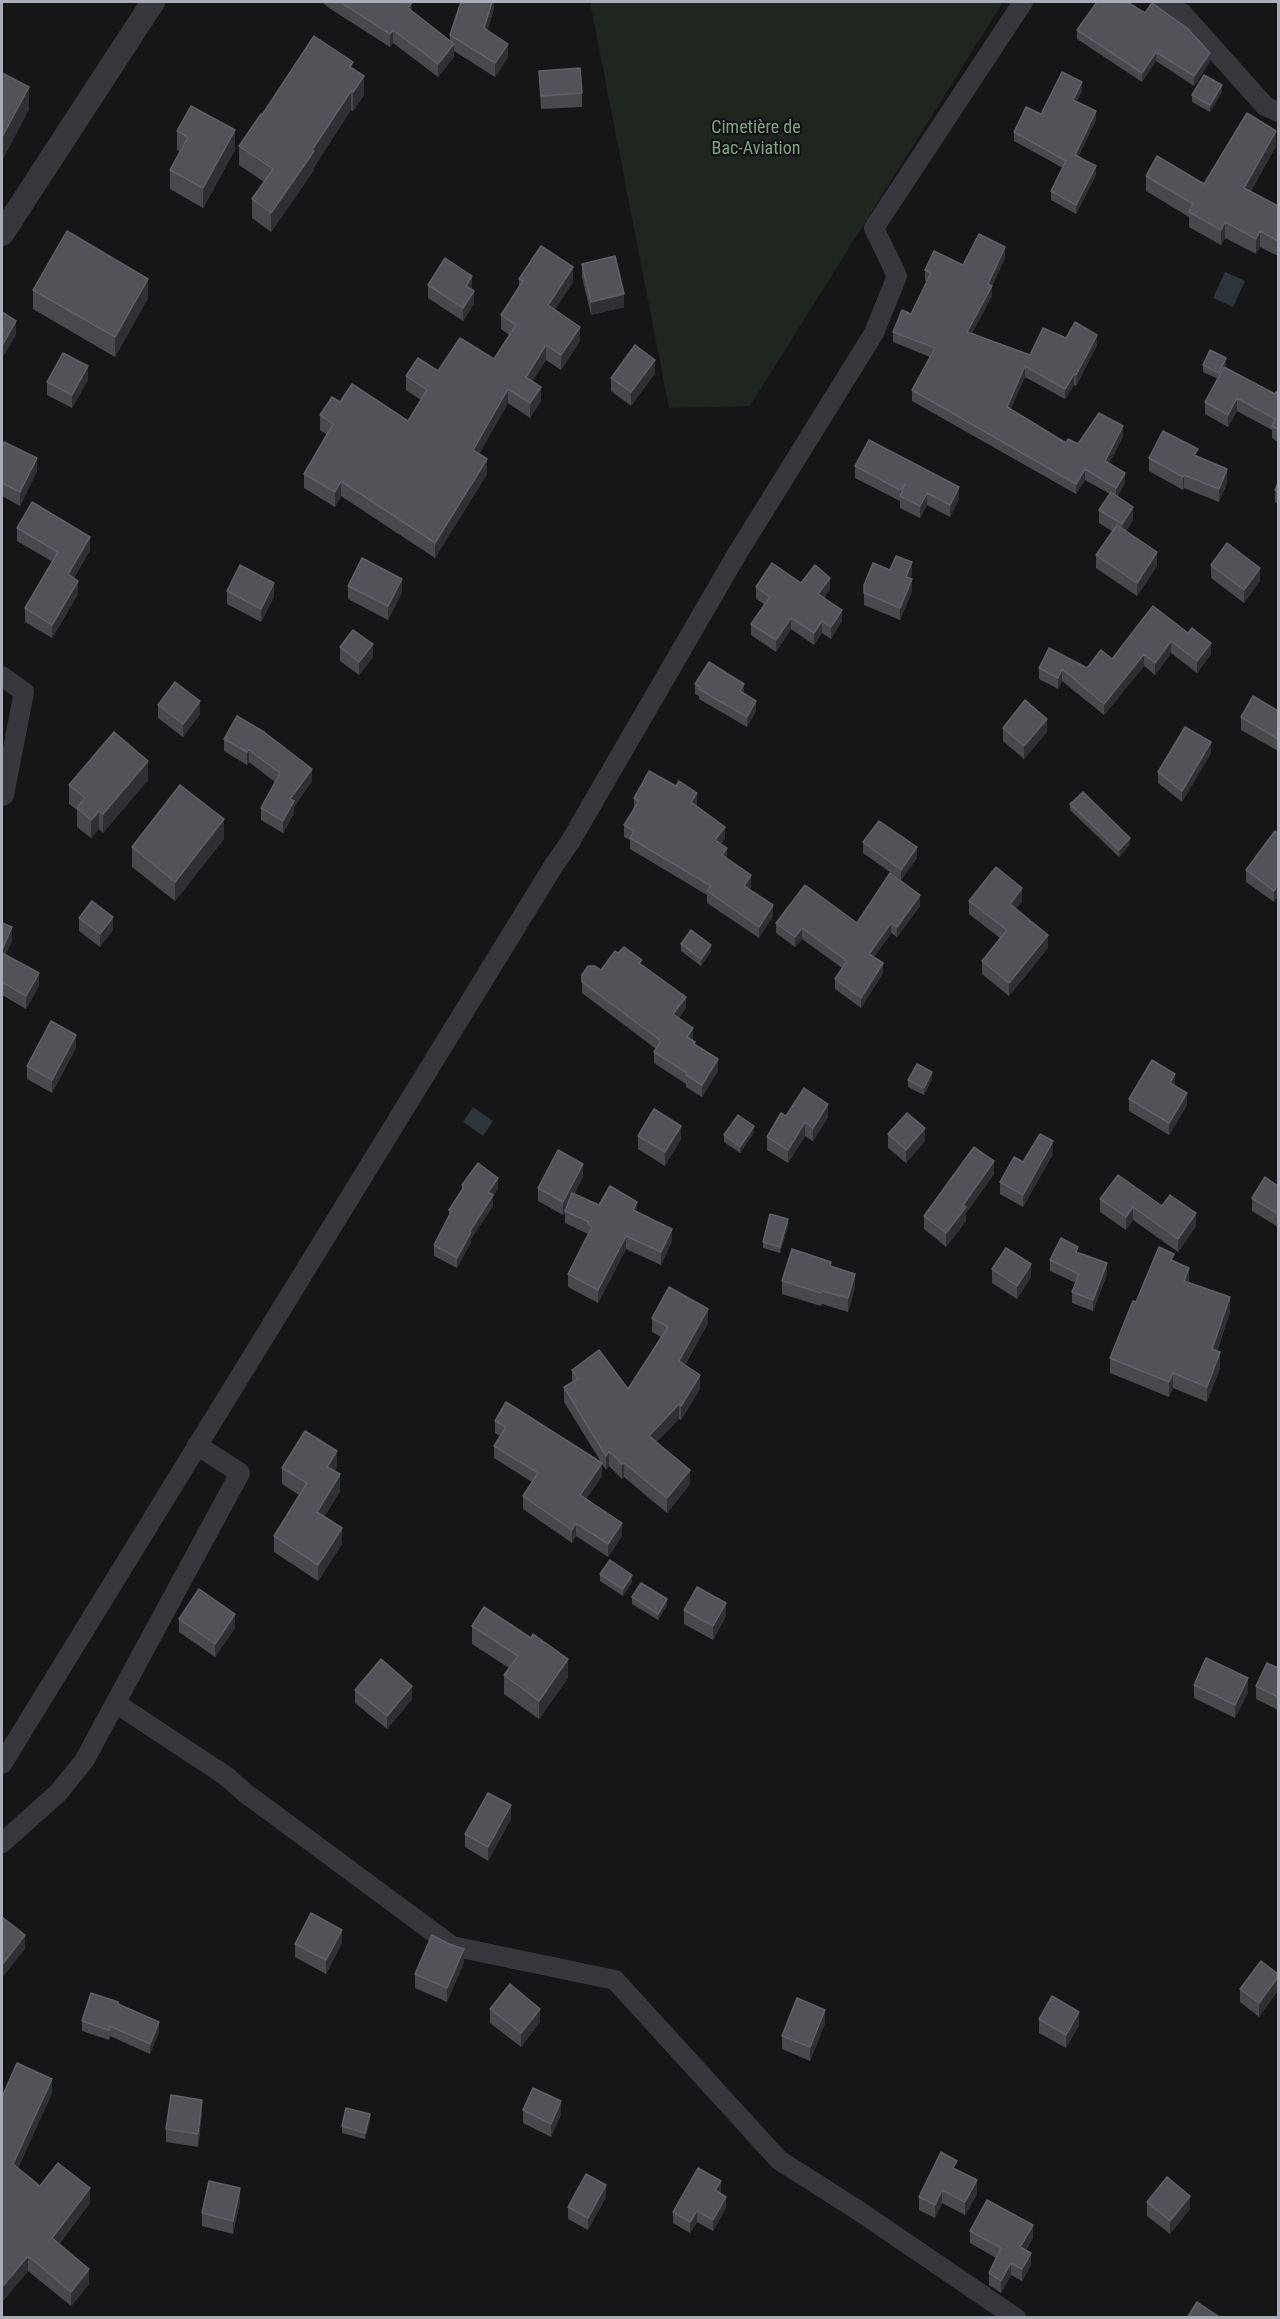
<!DOCTYPE html>
<html>
<head>
<meta charset="utf-8">
<style>
  body { margin:0 }
  #map { position:relative; width:1280px; height:2319px; overflow:hidden; background:#161618; font-family:"Roboto Condensed",sans-serif }
  canvas { display:block }
  .frame { position:absolute; inset:0; border:3px solid #a8adb8; pointer-events:none }
</style>
</head>
<body>
<div id="map">
<canvas width="1280" height="2319"></canvas>
<div class="frame"></div>
</div>
<script>
const c = document.querySelector('canvas').getContext('2d');
c.lineJoin = 'round';
function paint(path, color) {
  c.fillStyle = color;
  c.fill(path, 'evenodd');
}
function poly(rows) {
  const path = new Path2D();
  for (const r of rows) {
    path.moveTo(r[0], r[1]);
    for (let i = 2; i < r.length; i += 2) path.lineTo(r[i], r[i + 1]);
  }
  return path;
}
function strokePath(path, color, width, dash) {
  c.strokeStyle = color;
  c.lineWidth = width;
  c.lineCap = dash ? 'butt' : 'round';
  c.setLineDash(dash || []);
  c.stroke(path);
}
function drawText(font, color, halo, rows, align = 'center') {
  c.font = font + ' "Roboto Condensed",sans-serif';
  c.lineWidth = 4.5;
  c.setLineDash([]);
  c.textBaseline = 'middle';
  c.strokeStyle = halo;
  c.fillStyle = color;
  for (const [text, x, y, turn = 0] of rows) {
    c.save();
    c.translate(x, y);
    c.rotate((+turn || 0) * Math.PI / 180);
    c.textAlign = isNaN(turn) ? turn : align;
    if (halo) c.strokeText(text, 0, 0);
    c.fillText(text, 0, 0);
    c.restore();
  }
}
paint(poly([
  [590,2,1003,2,750,406,669,408]
]), '#1e261f');
paint(poly([
  [1225,272,1245,281,1233,307,1213,298],
  [473,1107,493,1121,483,1136,463,1122]
]), '#2c353c');
strokePath(poly([
  [1161,2,1182,13,1265,106,1278,112],
  [2,676,24,692,4,795,2,796],
  [117,1704,226,1776,244,1792,452,1946,615,1980,779,2160,859,2211,1016,2318],
  [2,1764,554,865,570,842,737,554,874,333,897,276,874,228,1023,2],
  [2,1843,58,1793,84,1761,240,1473,197,1445]
]), '#37383d', 20);
strokePath(poly([
  [2,234,153,2]
]), '#37383d', 24);
paint(poly([
  [322,2,412,2,412,11,450,41,450,35,494,2,494,9,487,31,508,57,495,77,454,51,454,57,438,77,393,43,390,47,329,8],
  [1077,30,1210,62,1194,86,1156,61,1142,82,1077,39],
  [353,69,364,95,353,111,351,110,314,167,314,170,271,232,252,218,252,199,264,182,239,165,239,146,262,115],
  [539,71,582,93,582,107,541,109],
  [1082,91,1076,102,1096,120,1078,157,1096,175,1076,214,1051,200,1051,191,1063,168,1014,141,1014,132,1041,114],
  [1222,92,1210,112,1192,102,1192,95],
  [177,131,235,150,203,208,170,189,170,170,180,152,177,150],
  [1276,146,1251,191,1278,206,1278,256,1260,247,1256,254,1225,238,1221,245,1189,227,1189,217,1146,191,1146,176,1204,184],
  [1005,258,992,286,992,296,972,333,1030,355,1066,338,1097,345,1076,386,1074,385,1065,399,1025,377,1010,409,1066,443,1078,444,1123,437,1109,463,1125,483,1117,497,1133,520,1126,531,1157,566,1137,596,1096,568,1096,555,1112,531,1099,523,1099,510,1110,494,1085,480,1076,494,912,401,912,390,930,357,893,342,893,332,911,314,927,281,925,281,925,270,963,265],
  [582,264,624,307,591,315,582,277],
  [519,279,573,282,555,309,580,341,561,370,546,360,532,381,541,401,530,418,508,403,479,454,487,474,435,558,341,496,335,507,304,488,304,474,327,435,320,430,320,415,340,402,408,421,421,400,406,390,406,376,438,371,494,359,509,335,501,329,501,315,519,286],
  [428,285,472,290,474,304,463,321,428,298],
  [33,290,148,298,115,357,33,309],
  [1226,364,1225,367,1275,394,1278,393,1278,442,1272,438,1272,430,1237,411,1228,427,1205,414,1205,402,1218,379,1203,372,1203,365],
  [655,373,631,406,611,391,611,378],
  [88,380,72,408,47,395,47,382],
  [2,447,37,471,20,506,2,496],
  [1149,458,1227,483,1219,502,1184,488,1183,490,1149,471],
  [855,466,959,499,950,517,927,505,920,518,900,508,900,501,855,478],
  [1278,483,1278,504,1275,502,1275,490],
  [17,528,90,550,74,578,78,594,52,638,25,622,25,608,53,562,17,541],
  [1211,565,1260,581,1244,603,1211,578],
  [890,570,912,574,910,578,912,591,900,620,864,605,864,585],
  [801,583,830,589,824,598,842,621,831,639,822,633,814,645,791,629,776,652,751,635,751,624,764,604,756,599,756,587],
  [348,586,402,592,388,620,348,599],
  [227,591,274,597,261,622,227,604],
  [1153,606,1211,654,1197,673,1171,653,1155,675,1144,666,1104,715,1062,681,1058,689,1039,679,1039,668,1087,668,1112,659],
  [340,647,373,657,359,675,340,661],
  [695,684,744,694,756,711,747,727,699,699,699,696,695,694],
  [158,705,200,714,183,737,158,718],
  [1278,711,1278,751,1241,730,1241,717],
  [1003,728,1047,732,1024,759,1003,741],
  [224,739,312,781,294,807,294,813,283,833,261,820,261,808,275,782,249,762,247,765,224,751],
  [1211,753,1182,802,1158,783,1158,772],
  [148,780,103,833,99,829,91,838,77,827,77,810,69,804,69,785],
  [634,798,697,805,696,806,725,838,721,844,727,858,751,887,749,889,773,916,759,938,707,903,707,895,630,849,630,840,624,837,624,825,634,809],
  [1070,804,1130,844,1119,857,1070,810],
  [1275,831,1274,902,1246,882,1246,870],
  [224,839,175,901,132,867,132,847],
  [863,842,917,858,901,880,863,853],
  [969,901,1022,901,1016,909,1048,948,1009,996,982,974,982,961,1000,938,969,914],
  [920,906,897,937,891,933,874,957,883,973,861,1008,835,989,835,979,842,968,802,939,795,947,776,933,776,923,857,923],
  [79,918,113,930,100,947,79,931],
  [2,923,12,941,5,955,39,986,26,1009,2,995],
  [681,944,711,951,701,966,681,951],
  [618,953,642,965,686,1008,679,1018,693,1040,695,1045,718,1071,702,1097,686,1087,686,1084,654,1063,654,1052,656,1049,582,993,582,975,601,970],
  [76,1048,52,1093,27,1079,27,1066],
  [932,1079,924,1095,908,1087,908,1080],
  [1129,1099,1187,1105,1169,1135,1129,1111],
  [786,1116,828,1117,813,1141,805,1136,788,1163,767,1150,767,1137],
  [754,1132,740,1153,724,1142,724,1135],
  [888,1134,925,1141,906,1163,888,1148],
  [638,1136,681,1139,665,1166,638,1149],
  [1053,1154,1023,1207,1000,1194,1000,1182,1023,1162],
  [994,1174,966,1213,966,1221,946,1247,924,1229,924,1216],
  [583,1177,574,1194,599,1205,637,1212,672,1241,661,1265,626,1249,598,1303,568,1287,568,1274,588,1236,588,1234,565,1223,565,1212,563,1215,538,1201,538,1188],
  [462,1185,498,1189,493,1196,493,1206,471,1239,471,1242,457,1268,434,1256,434,1245,449,1217,449,1210,462,1189],
  [1278,1186,1278,1227,1252,1211,1252,1198],
  [1100,1199,1162,1206,1196,1226,1178,1252,1133,1220,1126,1230,1100,1212],
  [788,1226,780,1253,763,1248,763,1242],
  [1078,1252,1107,1274,1093,1311,1072,1303,1072,1292,1076,1283,1050,1271,1050,1260],
  [1174,1261,1189,1283,1230,1312,1217,1351,1220,1368,1207,1402,1173,1388,1169,1397,1110,1373,1110,1358,1136,1302],
  [831,1266,855,1287,848,1312,822,1304,821,1306,782,1294,782,1281],
  [992,1269,1031,1277,1017,1299,992,1283],
  [652,1318,708,1323,685,1365,700,1389,681,1420,679,1419,656,1442,690,1484,667,1513,624,1477,622,1479,609,1466,606,1470,602,1464,602,1476,586,1499,622,1536,608,1557,576,1536,572,1543,523,1509,523,1496,532,1482,494,1458,494,1446,500,1436,495,1433,495,1421,601,1462,564,1402,564,1387,572,1383,572,1370,628,1389,661,1337,652,1332],
  [337,1467,334,1471,340,1491,324,1517,342,1544,318,1581,274,1552,274,1536,299,1495,282,1484,282,1468],
  [600,1574,632,1582,623,1596,600,1581],
  [632,1597,667,1605,658,1620,632,1604],
  [684,1610,726,1616,713,1640,684,1624],
  [179,1619,235,1628,215,1657,179,1632],
  [472,1626,568,1678,539,1719,504,1694,504,1675,509,1668,472,1644],
  [1278,1668,1278,1710,1256,1699,1256,1686],
  [1194,1685,1248,1692,1235,1718,1194,1698],
  [355,1690,412,1699,387,1729,355,1703],
  [511,1819,488,1861,465,1847,465,1834],
  [342,1943,326,1974,295,1957,295,1944],
  [464,1962,447,2002,415,1988,415,1974],
  [1278,1974,1259,2017,1240,2002,1240,1989],
  [118,2004,159,2032,150,2054,110,2036,109,2040,82,2031,82,2021],
  [490,2009,540,2022,521,2047,490,2023],
  [1039,2019,1079,2025,1066,2048,1039,2033],
  [825,2023,810,2061,782,2049,782,2036],
  [52,2093,18,2168,40,2186,90,2203,59,2244,89,2284,71,2306,28,2271,2,2302,2,2097],
  [523,2110,561,2114,551,2137,523,2123],
  [202,2113,198,2147,166,2142,166,2129],
  [370,2121,365,2139,342,2133,342,2126],
  [957,2170,977,2194,965,2215,942,2203,935,2218,919,2210,919,2197],
  [721,2192,720,2193,726,2208,713,2231,697,2222,690,2233,673,2223,673,2212],
  [606,2197,588,2230,568,2219,568,2207],
  [240,2201,233,2234,202,2226,202,2213],
  [1147,2202,1190,2209,1170,2234,1147,2216],
  [970,2231,1033,2238,1026,2250,1031,2265,1022,2281,1011,2275,1001,2293,989,2285,989,2273,996,2258,970,2243]
]), '#47494d');
paint(poly([
  [412,2,412,14,408,8],
  [492,2,494,2,494,9,484,42,484,28],
  [393,30,393,43,390,47,390,34],
  [454,44,454,57,438,77,438,64],
  [508,44,508,57,495,77,495,63],
  [1156,52,1156,61,1142,82,1142,73],
  [1210,53,1210,62,1194,86,1194,76],
  [364,76,364,95,353,111,353,92],
  [1082,82,1082,91,1073,109,1073,100],
  [1222,85,1222,92,1210,112,1210,105],
  [29,87,29,110,2,161,2,137],
  [351,91,351,110,314,167,314,170,271,232,271,213],
  [1096,111,1096,120,1075,164,1075,155],
  [235,130,235,150,203,208,203,188],
  [1276,131,1276,146,1244,203,1244,188],
  [1096,166,1096,175,1076,214,1076,205],
  [1225,222,1225,238,1221,245,1221,230],
  [1260,231,1260,247,1256,254,1256,239],
  [1005,247,1005,258,992,286,992,296,967,342,967,332,988,284],
  [573,267,573,282,548,320,548,305],
  [472,276,472,289,466,286],
  [148,279,148,298,115,357,115,337],
  [474,291,474,304,463,321,463,308],
  [624,294,624,307,591,315,591,302],
  [16,321,16,335,2,359,2,346],
  [580,327,580,341,561,370,561,355],
  [1097,335,1097,345,1076,386,1076,375],
  [546,345,546,360,526,392,526,377],
  [1226,358,1226,364,1219,380,1219,373],
  [655,360,655,373,631,406,631,392],
  [88,366,88,380,72,408,72,395],
  [1025,366,1025,377,1007,418,1007,407],
  [1074,374,1074,385,1065,399,1065,389],
  [541,387,541,401,530,418,530,403],
  [508,389,508,403,473,465,473,450],
  [1237,398,1237,411,1228,427,1228,415],
  [1123,426,1123,437,1105,471,1105,461],
  [37,458,37,471,20,506,20,492],
  [487,459,487,474,435,558,435,543],
  [1085,469,1085,480,1076,494,1076,484],
  [1227,469,1227,483,1219,502,1219,489],
  [1125,473,1125,483,1116,498,1116,488],
  [1184,475,1184,488,1183,490,1183,477],
  [341,481,341,496,335,507,335,492],
  [905,484,900,496,900,501,900,490],
  [959,487,959,499,950,517,950,505],
  [927,493,927,505,920,518,920,506],
  [1133,507,1133,520,1122,538,1122,524],
  [90,537,90,550,68,588,68,574],
  [1157,552,1157,566,1137,596,1137,583],
  [912,562,912,574,906,589,906,577],
  [1260,568,1260,581,1244,603,1244,590],
  [830,578,830,589,818,605,818,594],
  [402,579,402,592,388,620,388,606],
  [912,579,912,591,900,620,900,608],
  [78,581,78,594,52,638,52,625],
  [274,583,274,597,261,622,261,609],
  [842,610,842,621,831,639,831,627],
  [791,618,791,629,776,652,776,640],
  [822,621,822,633,814,645,814,633],
  [1171,641,1171,653,1155,675,1155,663],
  [1211,643,1211,654,1197,673,1197,661],
  [373,644,373,657,359,675,359,662],
  [1144,654,1144,666,1104,715,1104,704],
  [1062,669,1062,681,1058,689,1058,678],
  [744,684,744,694,740,691],
  [200,701,200,714,183,737,183,724],
  [756,701,756,711,747,727,747,717],
  [1047,719,1047,732,1024,759,1024,746],
  [1211,742,1211,753,1182,802,1182,791],
  [249,750,249,762,247,765,247,752],
  [148,761,148,780,103,833,103,814],
  [312,769,312,781,294,807,294,813,283,833,283,821,290,799],
  [697,793,697,805,691,814,691,802],
  [99,811,99,829,91,838,91,820],
  [224,819,224,839,175,901,175,882],
  [725,827,725,838,715,852,715,840],
  [1130,838,1130,844,1119,857,1119,850],
  [917,847,917,858,901,880,901,870],
  [727,848,727,860,722,855],
  [751,875,751,887,744,897,744,886],
  [1278,884,1278,896,1274,902,1274,891],
  [1022,888,1022,901,1010,917,1010,904],
  [920,895,920,906,897,937,897,927],
  [773,905,773,916,759,938,759,927],
  [113,917,113,930,100,947,100,934],
  [891,923,891,933,869,964,869,954],
  [12,927,12,941,2,963,2,950],
  [802,928,802,939,795,947,795,937],
  [1048,935,1048,948,1009,996,1009,983],
  [711,945,711,951,701,966,701,959],
  [883,963,883,973,861,1008,861,998],
  [39,973,39,986,26,1009,26,996],
  [686,997,686,1008,673,1026,673,1014],
  [693,1028,693,1040,687,1049,687,1037],
  [76,1035,76,1048,52,1093,52,1080],
  [718,1059,718,1071,702,1097,702,1085],
  [932,1072,932,1079,924,1095,924,1088],
  [1175,1074,1175,1086,1170,1083],
  [1187,1093,1187,1105,1169,1135,1169,1123],
  [828,1104,828,1117,813,1141,813,1128],
  [805,1122,805,1136,788,1163,788,1150],
  [681,1126,681,1139,665,1166,665,1152],
  [754,1126,754,1132,740,1153,740,1147],
  [925,1128,925,1141,906,1163,906,1150],
  [1053,1141,1053,1154,1023,1207,1023,1195],
  [994,1161,994,1174,966,1213,966,1221,946,1247,946,1233,963,1205],
  [583,1164,583,1177,566,1211,565,1211,563,1215,563,1202],
  [498,1178,498,1189,493,1196,493,1206,471,1239,471,1242,457,1268,457,1258,488,1192],
  [637,1202,637,1215,633,1210],
  [1133,1207,1133,1220,1126,1230,1126,1217],
  [1196,1213,1196,1226,1178,1252,1178,1239],
  [788,1219,788,1226,780,1253,780,1247],
  [672,1229,672,1241,661,1265,661,1252],
  [626,1236,626,1249,598,1303,598,1290],
  [1107,1263,1107,1274,1093,1311,1093,1300],
  [1031,1264,1031,1277,1017,1299,1017,1286],
  [1189,1268,1189,1283,1184,1281],
  [855,1274,855,1287,848,1312,848,1298],
  [1230,1297,1230,1312,1212,1364,1212,1349],
  [708,1309,708,1323,679,1375,679,1361],
  [1220,1352,1220,1368,1207,1402,1207,1387],
  [1173,1373,1173,1388,1169,1397,1169,1382],
  [700,1375,700,1389,681,1420,681,1406],
  [679,1404,679,1419,649,1450,649,1436],
  [337,1451,337,1467,327,1483,327,1467],
  [609,1451,609,1466,606,1470,606,1456],
  [602,1463,602,1476,580,1508,580,1495],
  [624,1463,624,1477,622,1479,622,1464],
  [690,1470,690,1484,667,1513,667,1498],
  [340,1474,340,1491,317,1528,317,1512],
  [576,1523,576,1536,572,1543,572,1530],
  [622,1523,622,1536,608,1557,608,1544],
  [342,1528,342,1544,318,1581,318,1565],
  [632,1575,632,1582,623,1596,623,1589],
  [667,1599,667,1605,658,1620,658,1614],
  [726,1603,726,1616,713,1640,713,1626],
  [235,1614,235,1628,215,1657,215,1644],
  [568,1659,568,1678,539,1719,539,1701],
  [1248,1678,1248,1692,1235,1718,1235,1705],
  [412,1686,412,1699,387,1729,387,1716],
  [511,1805,511,1819,488,1861,488,1847],
  [342,1930,342,1943,326,1974,326,1960],
  [25,1935,25,1949,2,1978,2,1965],
  [464,1949,464,1962,447,2002,447,1988],
  [1278,1977,1278,1991,1259,2017,1259,2003],
  [540,2009,540,2022,521,2047,521,2033],
  [825,2010,825,2023,810,2061,810,2047],
  [1079,2012,1079,2025,1066,2048,1066,2035],
  [159,2022,159,2032,150,2054,150,2044],
  [52,2079,52,2093,13,2179,13,2164],
  [202,2100,202,2113,198,2147,198,2134],
  [561,2101,561,2114,551,2137,551,2124],
  [370,2114,370,2121,365,2139,365,2133],
  [977,2180,977,2194,965,2215,965,2202],
  [721,2181,721,2192,715,2201,715,2190],
  [606,2185,606,2197,588,2230,588,2218],
  [90,2188,90,2203,52,2252,52,2238],
  [240,2188,240,2201,233,2234,233,2221],
  [942,2190,942,2203,935,2218,935,2205],
  [1190,2196,1190,2209,1170,2234,1170,2221],
  [726,2197,726,2208,713,2231,713,2220],
  [697,2211,697,2222,690,2233,690,2222],
  [1033,2225,1033,2238,1020,2259,1020,2247],
  [1031,2253,1031,2265,1022,2281,1022,2269],
  [28,2256,28,2271,2,2302,2,2287],
  [1011,2263,1011,2275,1001,2293,1001,2281],
  [89,2269,89,2284,71,2306,71,2292]
]), '#2f3033');
const building = poly([
  [340,2,412,2,408,8,454,44,438,64,393,30,390,34,340,2],
  [461,2,492,2,484,28,508,44,495,63,450,35,461,2],
  [1097,2,1127,2,1145,13,1152,3,1187,28,1210,53,1194,76,1156,52,1142,73,1077,30,1097,2],
  [314,36,353,62,350,67,364,76,353,92,351,91,312,150,314,151,271,213,252,199,273,169,239,146,261,114,262,115,314,36],
  [580,68,582,93,541,96,539,71,580,68],
  [1062,72,1082,82,1073,100,1096,111,1075,155,1096,166,1076,205,1051,191,1066,161,1014,132,1026,107,1041,114,1062,72],
  [2,73,29,87,2,137,2,73],
  [1204,75,1222,85,1210,105,1192,95,1204,75],
  [191,106,235,130,203,188,170,170,188,137,177,131,191,106],
  [1247,113,1276,131,1244,188,1278,206,1278,241,1260,231,1256,239,1225,222,1221,230,1189,212,1193,204,1146,176,1157,156,1204,184,1247,113],
  [67,231,148,279,115,337,33,290,67,231],
  [979,234,1005,247,988,284,992,286,967,332,1030,355,1043,328,1066,338,1075,322,1097,335,1076,375,1074,374,1065,389,1025,366,1007,407,1066,443,1068,439,1078,444,1099,413,1123,426,1105,461,1125,473,1116,488,1085,469,1076,484,912,390,935,348,893,332,902,310,911,314,931,273,925,270,934,251,963,265,979,234],
  [541,246,573,267,548,305,580,327,561,355,546,345,526,377,541,387,530,403,508,389,473,450,487,459,435,543,341,481,335,492,304,474,333,424,320,415,332,397,340,402,352,384,408,421,427,390,406,376,418,358,438,371,460,338,494,359,516,325,501,315,523,281,519,279,541,246],
  [615,256,624,294,591,302,582,264,615,256],
  [445,258,472,276,466,286,474,291,463,308,428,285,445,258],
  [2,312,16,321,2,346,2,312],
  [635,345,655,360,631,392,611,378,635,345],
  [1210,350,1226,358,1219,373,1203,365,1210,350],
  [63,353,88,366,72,395,47,382,63,353],
  [1224,367,1275,394,1276,392,1278,393,1278,429,1272,426,1275,419,1237,398,1228,415,1205,402,1224,367],
  [1163,431,1198,449,1194,455,1227,469,1219,489,1184,475,1183,477,1149,458,1163,431],
  [869,440,959,487,950,505,927,493,920,506,900,496,905,484,900,490,855,466,869,440],
  [4,442,37,458,20,492,2,483,2,447,4,442],
  [1278,483,1278,492,1275,490,1278,483],
  [1111,492,1133,507,1122,524,1099,510,1111,492],
  [32,502,90,537,68,574,78,581,52,625,25,608,58,552,17,528,32,502],
  [1117,525,1157,552,1137,583,1096,555,1117,525],
  [1227,543,1260,568,1244,590,1211,565,1227,543],
  [896,556,912,562,906,577,912,579,900,608,864,593,864,585,873,563,890,570,896,556],
  [362,558,402,579,388,606,348,586,362,558],
  [772,563,801,583,815,565,830,578,818,594,842,610,831,627,822,621,814,633,791,618,776,640,751,624,770,597,756,587,772,563],
  [240,565,274,583,261,609,227,591,240,565],
  [1153,606,1188,633,1192,628,1211,643,1197,661,1171,641,1155,663,1144,654,1104,704,1062,669,1058,678,1039,668,1049,648,1087,668,1101,650,1112,659,1153,606],
  [353,630,373,644,359,662,340,647,353,630],
  [709,662,744,684,740,691,756,701,747,717,699,689,700,687,695,684,709,662],
  [175,682,200,701,183,724,158,705,175,682],
  [1253,696,1278,711,1278,739,1241,717,1253,696],
  [1025,700,1047,719,1024,746,1003,728,1025,700],
  [237,716,264,732,312,769,290,799,294,801,283,821,261,808,280,773,249,750,247,752,224,739,237,716],
  [1185,727,1211,742,1182,791,1158,772,1185,727],
  [114,732,148,761,103,814,99,811,91,820,77,808,85,798,69,785,114,732],
  [649,771,676,786,679,781,697,793,691,802,725,827,715,840,727,848,722,855,751,875,744,886,773,905,759,927,707,891,711,886,630,838,634,831,624,825,639,801,634,798,649,771],
  [180,785,224,819,175,882,132,847,180,785],
  [1083,792,1130,838,1119,850,1070,804,1083,792],
  [879,821,917,847,901,870,863,842,879,821],
  [1275,831,1278,834,1278,884,1274,891,1246,870,1275,831],
  [996,867,1022,888,1010,904,1048,935,1009,983,982,961,1007,930,969,901,996,867],
  [890,873,920,895,897,927,891,923,869,954,883,963,861,998,835,979,847,961,802,928,795,937,776,923,805,885,857,923,890,873],
  [92,901,113,917,100,934,79,918,92,901],
  [2,923,12,927,2,950,2,923],
  [691,930,711,945,701,959,681,944,691,930],
  [624,947,642,960,639,963,686,997,673,1014,693,1028,687,1037,695,1042,694,1044,718,1059,702,1085,686,1075,687,1073,654,1052,661,1041,582,982,582,975,588,966,595,966,601,970,615,951,618,953,624,947],
  [2,953,39,973,26,996,2,982,2,953],
  [51,1021,76,1035,52,1080,27,1066,51,1021],
  [1152,1060,1175,1074,1170,1083,1187,1093,1169,1123,1129,1099,1152,1060],
  [917,1064,932,1072,924,1088,908,1080,917,1064],
  [804,1088,828,1104,813,1128,805,1122,788,1150,767,1137,781,1113,786,1116,804,1088],
  [654,1109,681,1126,665,1152,638,1136,654,1109],
  [907,1113,925,1128,906,1150,888,1134,907,1113],
  [738,1115,754,1126,740,1147,724,1135,738,1115],
  [1040,1134,1053,1141,1023,1195,1000,1182,1014,1157,1023,1162,1040,1134],
  [974,1147,994,1161,963,1205,966,1207,946,1233,924,1216,974,1147],
  [558,1150,583,1164,563,1202,538,1188,558,1150],
  [478,1163,498,1178,488,1192,493,1195,470,1231,471,1232,457,1258,434,1245,451,1212,449,1210,464,1187,462,1185,478,1163],
  [1118,1175,1162,1206,1170,1195,1196,1213,1178,1239,1133,1207,1126,1217,1100,1199,1118,1175],
  [1265,1177,1278,1186,1278,1214,1252,1198,1265,1177],
  [610,1186,637,1202,633,1210,672,1229,661,1252,626,1236,598,1290,568,1274,592,1227,588,1224,589,1222,565,1211,572,1193,599,1205,610,1186],
  [770,1214,788,1219,780,1247,763,1242,770,1214],
  [1061,1238,1078,1247,1076,1252,1107,1263,1093,1300,1072,1292,1079,1274,1050,1260,1061,1238],
  [1159,1247,1174,1254,1171,1260,1189,1268,1184,1281,1230,1297,1212,1349,1220,1352,1207,1387,1173,1373,1169,1382,1110,1358,1133,1301,1136,1302,1159,1247],
  [1006,1248,1031,1264,1017,1286,992,1269,1006,1248],
  [792,1249,831,1262,830,1266,855,1274,848,1298,822,1291,821,1293,782,1281,792,1249],
  [669,1287,708,1309,679,1361,700,1375,681,1406,679,1404,649,1436,690,1470,667,1498,624,1463,622,1464,609,1451,606,1456,564,1387,578,1379,572,1370,599,1350,628,1389,668,1327,652,1318,669,1287],
  [506,1402,602,1463,580,1495,622,1523,608,1544,576,1523,572,1530,523,1496,538,1473,494,1446,506,1427,495,1421,506,1402],
  [305,1431,337,1451,327,1467,340,1474,317,1512,342,1528,318,1565,274,1536,307,1483,282,1468,305,1431],
  [610,1560,632,1575,623,1589,600,1574,610,1560],
  [641,1583,667,1599,658,1614,632,1597,641,1583],
  [697,1587,726,1603,713,1626,684,1610,697,1587],
  [199,1589,235,1614,215,1644,179,1619,199,1589],
  [484,1607,531,1638,533,1634,568,1659,539,1701,504,1675,518,1656,472,1626,484,1607],
  [1206,1658,1248,1678,1235,1705,1194,1685,1206,1658],
  [381,1659,412,1686,387,1716,355,1690,381,1659],
  [1267,1663,1278,1668,1278,1697,1256,1686,1267,1663],
  [488,1793,511,1805,488,1847,465,1834,488,1793],
  [311,1913,342,1930,326,1960,295,1944,311,1913],
  [2,1917,25,1935,2,1965,2,1917],
  [432,1935,449,1944,464,1949,447,1988,415,1974,432,1935],
  [1261,1961,1278,1974,1278,1977,1259,2003,1240,1989,1261,1961],
  [510,1984,540,2009,521,2033,490,2009,510,1984],
  [91,1993,118,2002,118,2004,159,2022,150,2044,110,2026,109,2030,82,2021,91,1993],
  [1052,1996,1079,2012,1066,2035,1039,2019,1052,1996],
  [797,1998,825,2010,810,2047,782,2036,797,1998],
  [17,2063,52,2079,13,2164,40,2186,58,2163,90,2188,52,2238,89,2269,71,2292,28,2256,2,2287,2,2097,17,2063],
  [533,2088,561,2101,551,2124,523,2110,533,2088],
  [171,2095,202,2100,198,2134,166,2129,171,2095],
  [346,2108,370,2114,365,2133,342,2126,346,2108],
  [941,2152,957,2161,953,2168,977,2180,965,2202,942,2190,935,2205,919,2197,941,2152],
  [698,2168,721,2181,715,2190,726,2197,713,2220,697,2211,690,2222,673,2212,698,2168],
  [586,2174,606,2185,588,2218,568,2207,586,2174],
  [1167,2177,1190,2196,1170,2221,1147,2202,1167,2177],
  [209,2181,240,2188,233,2221,202,2213,209,2181],
  [987,2200,1033,2225,1020,2247,1031,2253,1022,2269,1011,2263,1001,2281,989,2273,1001,2248,970,2231,987,2200],
  [1197,2302,1221,2318,1187,2318,1197,2302]
]);
paint(building, '#525359');
strokePath(building, '#5f6168', 1.5);
drawText('18px', '#7fa381', '#111113', [
  ["Cimetière de",756,128],
  ["Bac-Aviation",756,149]
]);
</script>
</body>
</html>
